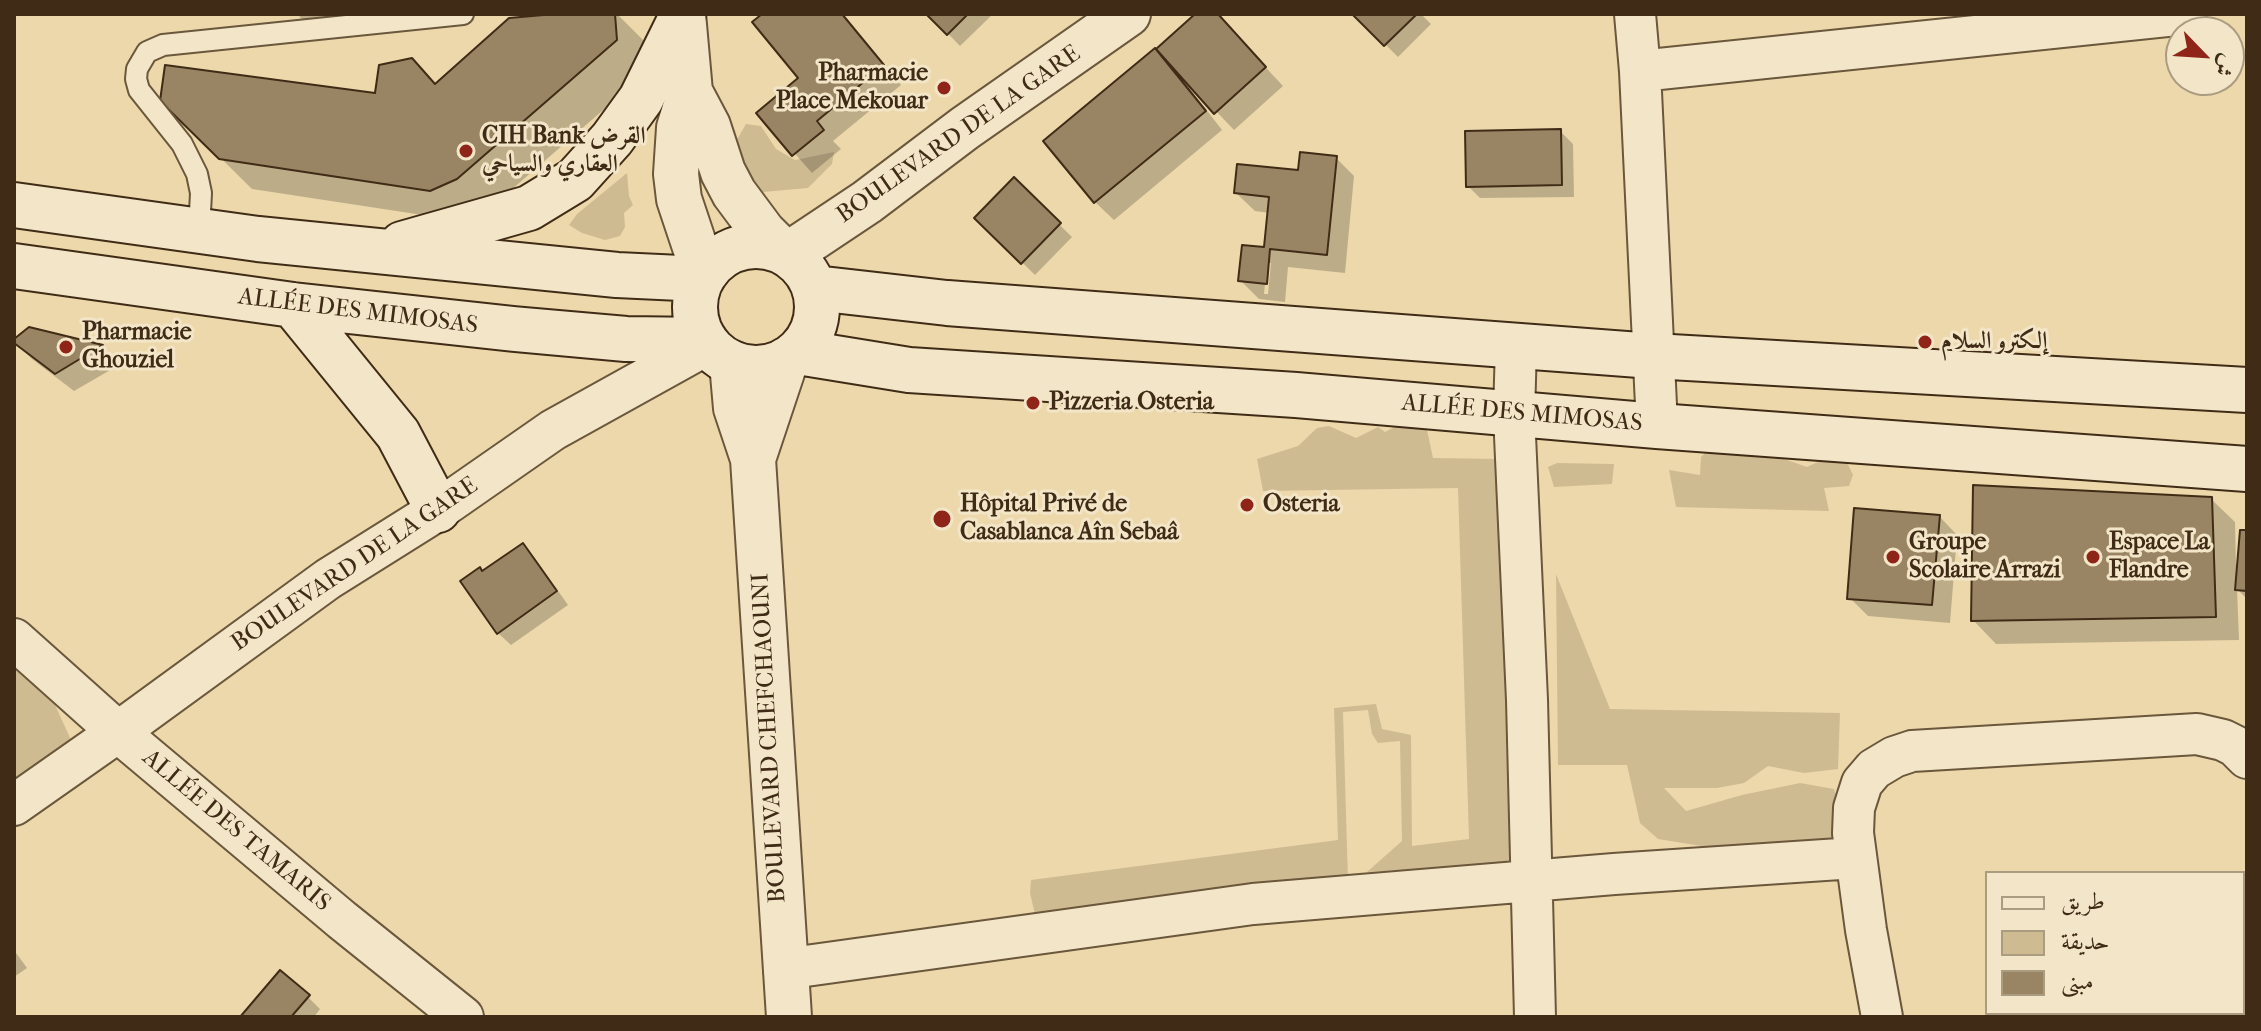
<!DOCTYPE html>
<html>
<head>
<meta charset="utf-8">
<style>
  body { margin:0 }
  #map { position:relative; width:2261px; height:1031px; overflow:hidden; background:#ecd8ab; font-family:"IM FELL French Canon",Amiri,serif }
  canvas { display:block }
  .frame { position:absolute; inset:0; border:16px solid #402c16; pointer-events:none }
  .legend { position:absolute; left:1985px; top:871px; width:260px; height:144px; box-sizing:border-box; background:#f3e6c8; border:2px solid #ab9c81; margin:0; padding:10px 14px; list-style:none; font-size:24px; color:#402c16 }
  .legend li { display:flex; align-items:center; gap:16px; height:40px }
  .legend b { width:40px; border:2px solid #ab9c81 }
  .north { position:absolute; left:2165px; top:16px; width:80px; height:80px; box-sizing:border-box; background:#f3e6c8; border:2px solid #ab9c81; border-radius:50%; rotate:115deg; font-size:22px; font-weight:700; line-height:32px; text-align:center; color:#402c16 }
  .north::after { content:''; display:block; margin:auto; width:28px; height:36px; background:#8f2418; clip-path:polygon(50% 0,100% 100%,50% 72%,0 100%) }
</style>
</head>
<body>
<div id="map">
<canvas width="2261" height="1031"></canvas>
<div class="frame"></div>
<ul class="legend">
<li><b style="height:10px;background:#f3e6c8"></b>طريق</li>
<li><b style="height:22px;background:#cfbb92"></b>حديقة</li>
<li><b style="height:22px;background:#998563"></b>مبنى</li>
</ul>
<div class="north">ش</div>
</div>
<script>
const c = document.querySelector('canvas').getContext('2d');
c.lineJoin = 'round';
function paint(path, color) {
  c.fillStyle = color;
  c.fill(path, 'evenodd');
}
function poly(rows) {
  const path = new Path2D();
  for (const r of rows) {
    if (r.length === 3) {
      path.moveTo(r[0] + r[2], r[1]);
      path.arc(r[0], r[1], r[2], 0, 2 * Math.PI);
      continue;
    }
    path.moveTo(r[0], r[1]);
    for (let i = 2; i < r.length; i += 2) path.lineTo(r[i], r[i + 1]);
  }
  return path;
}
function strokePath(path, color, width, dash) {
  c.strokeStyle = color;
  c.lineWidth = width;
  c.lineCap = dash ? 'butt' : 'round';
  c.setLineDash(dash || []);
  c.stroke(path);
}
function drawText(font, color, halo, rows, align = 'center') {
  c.font = font + ' "IM FELL French Canon",Amiri,serif';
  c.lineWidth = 6;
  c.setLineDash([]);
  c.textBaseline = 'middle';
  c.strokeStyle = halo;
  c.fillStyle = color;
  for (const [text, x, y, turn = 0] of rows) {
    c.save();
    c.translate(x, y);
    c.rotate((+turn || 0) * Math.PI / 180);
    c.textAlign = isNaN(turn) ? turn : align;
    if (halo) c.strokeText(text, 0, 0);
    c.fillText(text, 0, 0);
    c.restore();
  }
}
paint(poly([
  [746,124,761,126,776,149,795,160,834,152,832,164,808,188,752,193,735,143],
  [627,173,629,196,633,205,624,213,625,227,620,236,605,240,582,233,569,225,577,214],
  [1404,422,1427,430,1433,458,1501,459,1512,864,1367,872,1402,841,1400,741,1378,743,1372,734,1368,710,1343,712,1348,881,1037,923,1030,893,1031,880,1338,840,1334,708,1376,704,1382,729,1411,735,1412,846,1469,839,1458,488,1263,491,1257,459,1298,446,1317,428,1329,426,1356,438,1378,427,1385,432],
  [1716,442,1750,447,1807,467,1835,454,1845,458,1853,475,1849,486,1824,488,1829,511,1676,507,1669,470,1700,475,1701,457],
  [1557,463,1614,464,1612,484,1554,487,1548,467],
  [1556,574,1610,709,1840,713,1838,769,1804,773,1768,766,1744,783,1717,788,1664,788,1686,811,1742,795,1800,783,1834,789,1840,812,1836,835,1822,848,1751,854,1658,839,1640,823,1627,765,1558,765],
  [14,661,50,694,72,742,14,783]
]), '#cfbb92');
paint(poly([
  [297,14,357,14,357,29,311,28],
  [580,14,617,14,645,42,647,72,488,210,462,221,252,189,162,100,376,96,412,60,437,85],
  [765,14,842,14,901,85,833,141,841,149,812,173,759,113,801,79],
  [929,14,993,14,960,46],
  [1198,14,1216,14,1283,86,1234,130,1194,88,1191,90,1222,130,1114,220,1095,202,1157,51],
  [1355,14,1421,14,1431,24,1398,57],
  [1560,131,1573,144,1574,197,1480,198,1468,186],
  [1336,158,1354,176,1345,273,1288,267,1285,302,1259,299,1240,280,1266,249,1270,213,1255,211,1236,193,1299,173],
  [1267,263,1271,263,1268,294,1264,294],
  [1014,180,1072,237,1035,275,977,218],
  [29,329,102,347,119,365,74,391,32,359,14,341],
  [2211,499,2235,522,2236,565,2239,565,2247,532,2247,599,2237,589,2239,640,1996,644,1973,620],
  [1939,516,1957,535,1950,623,1868,616,1850,598],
  [523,545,535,558,568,605,511,645,498,633,483,573],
  [14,950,27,968,14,977],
  [308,997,320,1009,314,1017,242,1017]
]), '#0003');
const building = poly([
  [555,14,615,14,617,40,457,179,430,191,219,159,160,101,165,65,375,93,379,65,412,58,435,84,509,18,555,14],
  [762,14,842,14,884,65,817,121,824,130,792,156,756,113,798,78,752,22,762,14],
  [926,14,968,14,947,35,926,14],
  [1195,14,1218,14,1266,67,1214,114,1156,49,1195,14],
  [1352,14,1417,14,1384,46,1352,14],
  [1155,48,1206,111,1094,203,1043,141,1155,48],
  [1561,129,1562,185,1466,187,1465,131,1561,129],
  [1300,152,1337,156,1327,255,1270,249,1267,284,1238,281,1242,245,1264,247,1269,197,1234,193,1237,164,1298,170,1300,152],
  [1014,177,1061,223,1021,264,974,218,1014,177],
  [29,327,103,345,55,374,14,343,14,339,29,327],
  [1973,485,2212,497,2216,617,1971,621,1973,485],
  [1854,508,1940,515,1932,605,1847,599,1854,508],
  [2240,530,2247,530,2247,591,2235,590,2240,530],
  [523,543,557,591,497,634,460,581,480,567,482,571,523,543],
  [280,970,310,995,291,1017,240,1017,280,970]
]);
paint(building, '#998563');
strokePath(building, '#402c16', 2);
const service = poly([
  [199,231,201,193,197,174,182,144,139,90,136,79,137,69,147,52,163,45,463,14]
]);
const minor = poly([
  [1635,14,1640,71,1657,426],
  [1640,71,2186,14],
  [1516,346,1514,414,1527,700,1535,1017],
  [14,639,118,732,342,920,463,1017],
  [14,805,118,732,328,579,438,510,553,430,708,344],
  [784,969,1253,904,1614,874,1855,858],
  [1882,1017,1866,930,1853,833,1854,808,1862,783,1874,769,1894,757,1912,751,2197,734,2223,740,2235,746,2247,758]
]);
const tertiary = poly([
  [683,14,690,92,708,126,723,172,734,193,763,232,780,249],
  [690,92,679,128,676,174,679,199,695,247,707,271],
  [789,254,867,202,965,128,1128,14],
  [732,363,736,408,753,459,789,1017],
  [753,459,786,360]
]);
const secondary = poly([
  [14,205,258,239,617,275,702,279],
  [402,244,529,208,575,180,612,139,641,99,683,14],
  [756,307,61],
  [14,266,293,305,514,329,626,339,705,340],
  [815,288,947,303,1653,356,2247,390],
  [293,305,398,434,438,510],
  [798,352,909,370,1296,395,1657,426,2247,469]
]);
strokePath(service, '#6b573b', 24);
strokePath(minor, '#6b573b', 44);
strokePath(tertiary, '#6b573b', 48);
strokePath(secondary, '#402c16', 48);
strokePath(service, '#f3e6c8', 20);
strokePath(minor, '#f3e6c8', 40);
strokePath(tertiary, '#f3e6c8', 44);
strokePath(secondary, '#f3e6c8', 44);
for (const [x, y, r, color] of [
  [944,88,8,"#8f2418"],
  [466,151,8,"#8f2418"],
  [1925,342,8,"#8f2418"],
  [66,347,8,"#8f2418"],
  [1033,403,8,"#8f2418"],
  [1247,505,8,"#8f2418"],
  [942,519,10,"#8f2418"],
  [1893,557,8,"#8f2418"],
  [2093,557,8,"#8f2418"]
]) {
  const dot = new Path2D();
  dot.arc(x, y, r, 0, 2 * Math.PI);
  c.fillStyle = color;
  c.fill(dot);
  strokePath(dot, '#f3e6c8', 3);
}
drawText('bold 24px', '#402c16', '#f3e6c8', [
  ["Pharmacie",928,74,"right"],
  ["Place Mekouar",928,102,"right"],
  ["CIH Bank القرض",482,137],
  ["العقاري والسياحي",482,165],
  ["Pharmacie",82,333],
  ["Ghouziel",82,361],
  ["إلكترو السلام",1941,342],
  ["Pizzeria Osteria",1049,403],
  ["Hôpital Privé de",960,505],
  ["Casablanca Aîn Sebaâ",960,533],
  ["Osteria",1263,505],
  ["Groupe",1909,543],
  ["Scolaire Arrazi",1909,571],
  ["Espace La",2109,543],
  ["Flandre",2109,571]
], 'left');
drawText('24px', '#402c16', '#f3e6c8', [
  ["BOULEVARD DE LA GARE",959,135,-35],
  ["ALLÉE DES MIMOSAS",358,312,7],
  ["ALLÉE DES MIMOSAS",1522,414,5],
  ["BOULEVARD DE LA GARE",355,565,-34],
  ["BOULEVARD CHEFCHAOUNI",770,738,-93],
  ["ALLÉE DES TAMARIS",236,831,40]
]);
</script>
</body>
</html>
